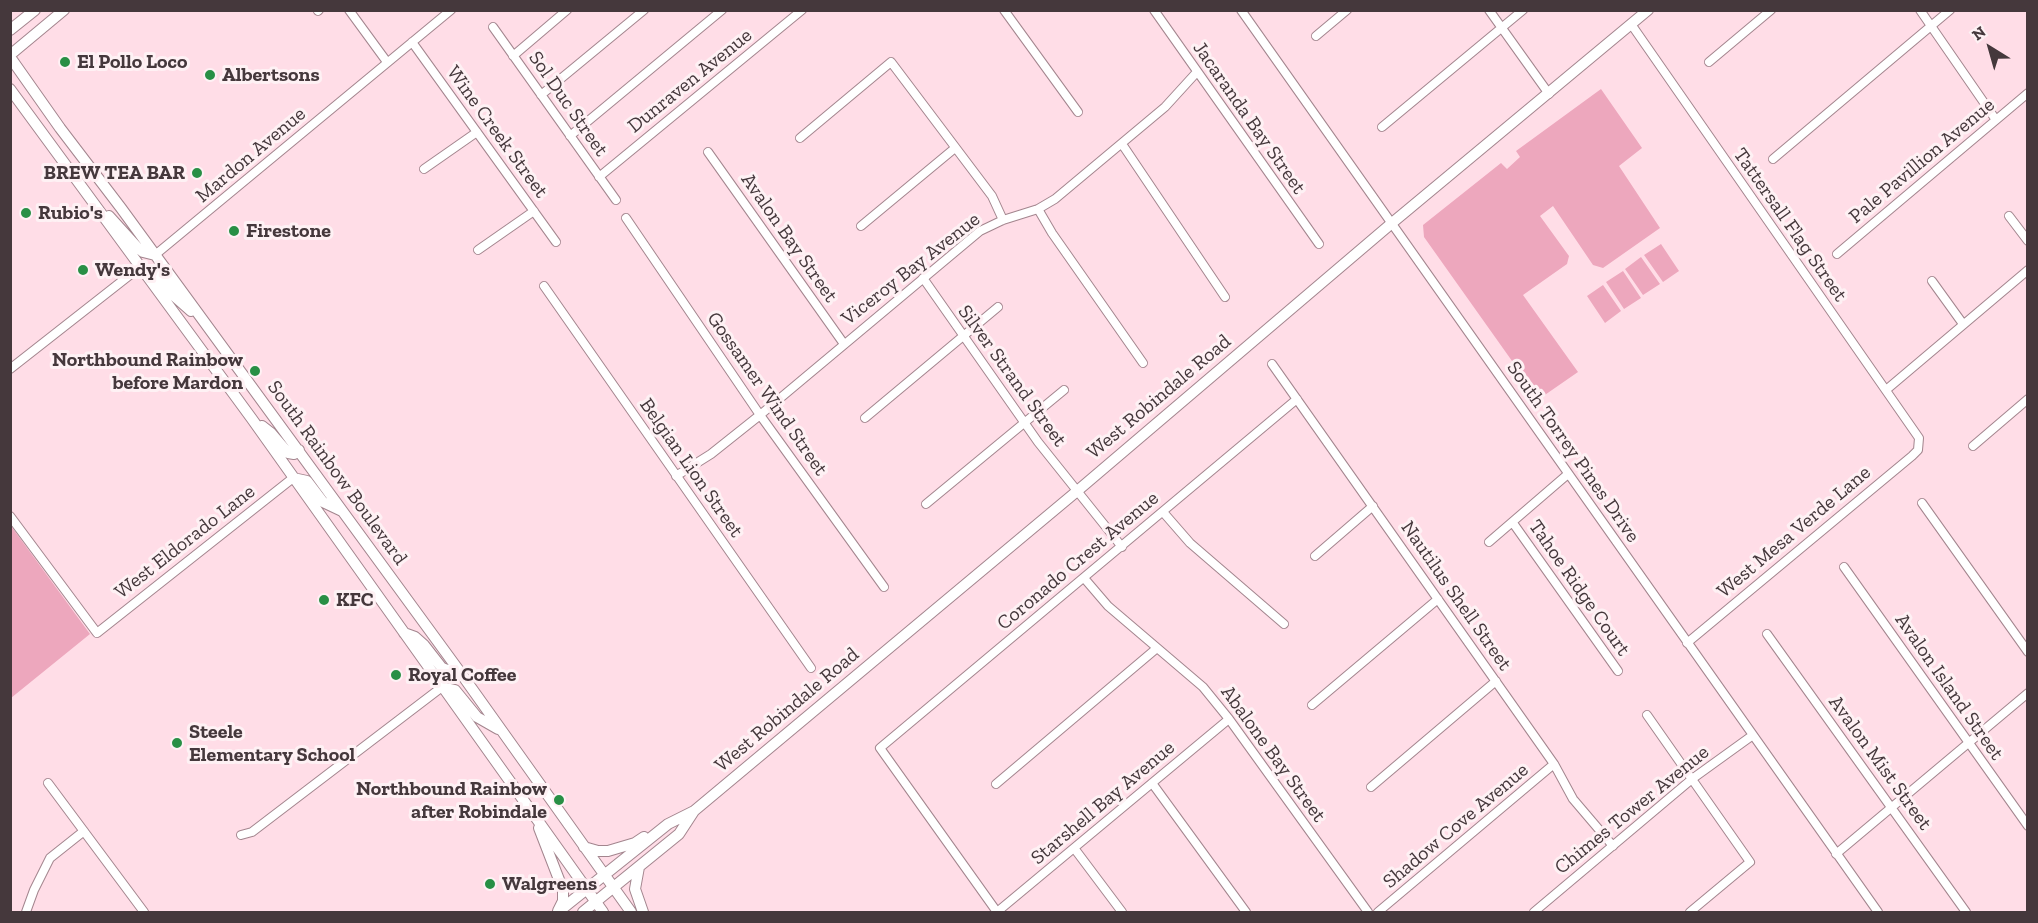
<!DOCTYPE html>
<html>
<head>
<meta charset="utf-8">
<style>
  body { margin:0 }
  #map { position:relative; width:2038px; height:923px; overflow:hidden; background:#ffdde7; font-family:"Zilla Slab",serif }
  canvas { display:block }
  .frame { position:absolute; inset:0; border:12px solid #45383c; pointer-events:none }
  .north { position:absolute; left:1960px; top:18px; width:60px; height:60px; -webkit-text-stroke:4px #fef1f4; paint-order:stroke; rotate:323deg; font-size:16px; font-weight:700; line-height:24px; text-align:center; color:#45383c }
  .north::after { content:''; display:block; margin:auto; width:21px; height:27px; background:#45383c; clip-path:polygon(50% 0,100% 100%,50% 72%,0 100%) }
</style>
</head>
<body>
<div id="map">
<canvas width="2038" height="923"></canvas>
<div class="frame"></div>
<div class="north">N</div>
</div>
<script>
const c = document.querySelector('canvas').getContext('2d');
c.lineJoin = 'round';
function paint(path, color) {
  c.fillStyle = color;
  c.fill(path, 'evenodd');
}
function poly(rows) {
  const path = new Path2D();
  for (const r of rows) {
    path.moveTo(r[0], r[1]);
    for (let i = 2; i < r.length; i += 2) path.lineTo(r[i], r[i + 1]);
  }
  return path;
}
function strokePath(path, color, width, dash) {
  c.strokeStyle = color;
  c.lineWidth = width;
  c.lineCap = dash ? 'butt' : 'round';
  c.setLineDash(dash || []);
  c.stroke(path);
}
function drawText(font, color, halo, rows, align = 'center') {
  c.font = font + ' "Zilla Slab",serif';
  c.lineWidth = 6;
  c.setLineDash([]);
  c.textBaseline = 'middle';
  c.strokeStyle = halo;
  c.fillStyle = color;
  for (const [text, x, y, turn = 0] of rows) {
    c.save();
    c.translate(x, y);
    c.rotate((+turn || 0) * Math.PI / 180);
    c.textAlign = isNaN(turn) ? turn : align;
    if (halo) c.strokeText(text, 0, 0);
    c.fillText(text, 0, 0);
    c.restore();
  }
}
paint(poly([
  [1601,89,1642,148,1619,166,1660,228,1603,268,1593,265,1553,206,1540,216,1569,256,1567,264,1523,295,1578,372,1539,399,1424,237,1423,225,1501,163,1507,169,1520,157,1516,151],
  [1661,244,1679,271,1663,282,1644,255],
  [1641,257,1660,284,1643,295,1625,269],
  [1623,271,1641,298,1624,309,1606,282],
  [1603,285,1621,311,1605,323,1587,296],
  [11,526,90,634,11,698,10,698]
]), '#eda7bd');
const minor = poly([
  [349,10,387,62],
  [1004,10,1078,112],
  [1154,10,1319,244],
  [1241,10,1878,912],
  [1489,10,1549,94],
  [1920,10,1996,120],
  [318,11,319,10],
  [1631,24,1919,438,1918,450,1912,456,1687,643],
  [493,27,616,200],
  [1316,36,1347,10],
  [412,42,556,242],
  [513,56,567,10],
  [1709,62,1771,10],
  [541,95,644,10],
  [1382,127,1523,10],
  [570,136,722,10],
  [800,138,891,62,992,196,1003,220],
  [1122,144,1225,297],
  [708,152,844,344],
  [1773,159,1950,10],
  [424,169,477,132],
  [599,177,802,10],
  [1038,209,1052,233,1143,363],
  [2009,216,2028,241],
  [626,218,760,415,884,587],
  [861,226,955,148],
  [478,250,534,211],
  [1837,254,2028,93],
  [155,255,451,10],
  [923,278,1038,442,1122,547],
  [1932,281,1963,324],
  [544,286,811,668],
  [1272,364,1554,764,1573,799,1613,846],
  [10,369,140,267],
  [1886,390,2028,270],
  [865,418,998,307],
  [1973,446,2028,399],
  [676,476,711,454,760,415,980,231,1003,220,1038,209,1055,199,1165,107,1196,73],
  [1922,503,2028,652],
  [926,504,1064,390],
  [1163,512,1190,543,1284,624],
  [10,516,97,633,293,478],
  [1513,523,1618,671],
  [1489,542,1568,474],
  [1315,556,1373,506],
  [1844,567,2028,826],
  [1084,578,1108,606,1203,687,1229,719,1368,912],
  [1767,634,1966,912],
  [1312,705,1438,599],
  [1647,715,1750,862,1690,912],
  [48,783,144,912],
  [1152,783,1246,912],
  [996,784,1157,648],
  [1371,787,1496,681],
  [241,835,252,832,442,687],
  [1074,848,1122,912],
  [1836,854,2028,693],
  [26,912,34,890,50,858,84,831],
  [997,912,880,748,1297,399],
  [997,912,1229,719],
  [1378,912,1554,764],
  [1534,912,1692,779,1753,735]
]);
const major = poly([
  [10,30,35,10],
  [10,55,64,10],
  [10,57,60,128,121,208,460,672,631,912],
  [10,89,252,419,603,912],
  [109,216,138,248,143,252,155,255],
  [140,267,157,275,174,296,191,311],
  [262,426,271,433,288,453,294,454,299,450],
  [293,478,307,481,323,502,342,511],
  [404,633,415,637,424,645,442,668,450,671,460,672],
  [442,687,455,690,477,717,498,729],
  [539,828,563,890,563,901,558,911],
  [584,847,598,851,608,851,635,843,644,837],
  [639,867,635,889,643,912],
  [558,912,668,824,694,811,1076,492,1392,223,1648,10],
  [583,912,679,834,694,811]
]);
strokePath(minor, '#a3858e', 10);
strokePath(major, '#a3858e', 12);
strokePath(minor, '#fff', 8);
strokePath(major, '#fff', 10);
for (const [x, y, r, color] of [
  [65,62,6,"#288f45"],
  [210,75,6,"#288f45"],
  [197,173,6,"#288f45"],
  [26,213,6,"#288f45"],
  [234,231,6,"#288f45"],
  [83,270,6,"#288f45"],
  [255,371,6,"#288f45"],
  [324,600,6,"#288f45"],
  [396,675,6,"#288f45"],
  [177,743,6,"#288f45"],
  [559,800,6,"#288f45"],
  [490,884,6,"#288f45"]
]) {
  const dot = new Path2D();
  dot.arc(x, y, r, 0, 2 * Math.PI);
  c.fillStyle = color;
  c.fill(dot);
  strokePath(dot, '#fef1f4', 2);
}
drawText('bold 20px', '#45383c', '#fef1f4', [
  ["El Pollo Loco",77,62],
  ["Albertsons",222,75],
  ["BREW TEA BAR",185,173,"right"],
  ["Rubio's",38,213],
  ["Firestone",246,231],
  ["Wendy's",95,270],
  ["Northbound Rainbow",243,360,"right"],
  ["before Mardon",243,383,"right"],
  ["KFC",336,600],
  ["Royal Coffee",408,675],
  ["Steele",189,732],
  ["Elementary School",189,755],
  ["Northbound Rainbow",547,789,"right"],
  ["after Robindale",547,812,"right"],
  ["Walgreens",502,884]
], 'left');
drawText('20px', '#45383c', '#fef1f4', [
  ["Dunraven Avenue",690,81,-39],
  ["Sol Duc Street",568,104,55],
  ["Jacaranda Bay Street",1249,118,55],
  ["Wine Creek Street",497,132,54],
  ["Mardon Avenue",251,155,-40],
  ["Pale Pavillion Avenue",1922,161,-40],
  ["Tattersall Flag Street",1790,225,55],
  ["Avalon Bay Street",789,238,55],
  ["Viceroy Bay Avenue",911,269,-38],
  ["Silver Strand Street",1012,376,54],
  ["Gossamer Wind Street",767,394,55],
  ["West Robindale Road",1159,397,-40],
  ["South Torrey Pines Drive",1573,452,55],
  ["Belgian Lion Street",691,468,55],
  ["South Rainbow Boulevard",337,473,54],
  ["West Mesa Verde Lane",1794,532,-40],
  ["West Eldorado Lane",185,542,-38],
  ["Coronado Crest Avenue",1078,561,-40],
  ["Tahoe Ridge Court",1579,588,55],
  ["Nautilus Shell Street",1456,596,55],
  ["Avalon Island Street",1949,687,55],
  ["West Robindale Road",787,710,-40],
  ["Abalone Bay Street",1273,754,54],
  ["Avalon Mist Street",1880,763,54],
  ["Starshell Bay Avenue",1103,803,-40],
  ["Chimes Tower Avenue",1632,810,-39],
  ["Shadow Cove Avenue",1456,826,-40]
]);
</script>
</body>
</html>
